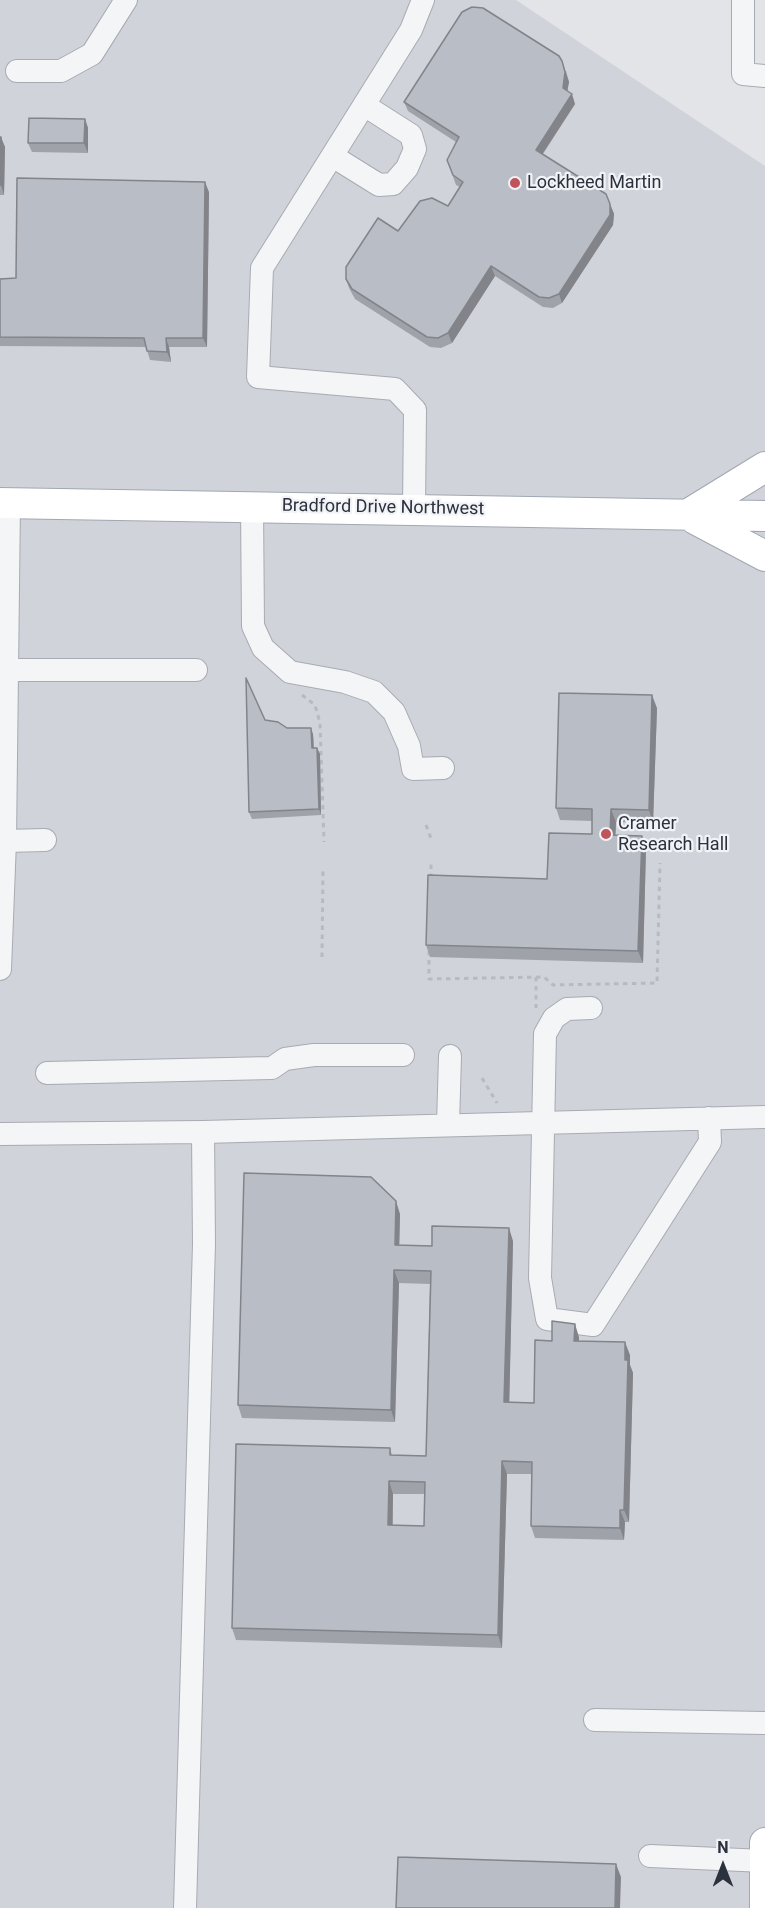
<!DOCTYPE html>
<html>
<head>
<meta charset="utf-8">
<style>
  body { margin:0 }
  #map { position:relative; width:765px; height:1908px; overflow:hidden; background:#e2e4e8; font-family:Roboto,sans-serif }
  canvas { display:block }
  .north { position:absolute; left:693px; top:1836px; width:60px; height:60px; -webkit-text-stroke:4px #f1f3f6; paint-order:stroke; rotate:0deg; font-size:16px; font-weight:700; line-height:24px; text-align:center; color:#2c313e }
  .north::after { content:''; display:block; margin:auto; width:21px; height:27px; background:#2c313e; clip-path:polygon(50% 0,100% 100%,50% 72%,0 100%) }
</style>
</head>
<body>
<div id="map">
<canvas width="765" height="1908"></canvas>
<div class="north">N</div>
</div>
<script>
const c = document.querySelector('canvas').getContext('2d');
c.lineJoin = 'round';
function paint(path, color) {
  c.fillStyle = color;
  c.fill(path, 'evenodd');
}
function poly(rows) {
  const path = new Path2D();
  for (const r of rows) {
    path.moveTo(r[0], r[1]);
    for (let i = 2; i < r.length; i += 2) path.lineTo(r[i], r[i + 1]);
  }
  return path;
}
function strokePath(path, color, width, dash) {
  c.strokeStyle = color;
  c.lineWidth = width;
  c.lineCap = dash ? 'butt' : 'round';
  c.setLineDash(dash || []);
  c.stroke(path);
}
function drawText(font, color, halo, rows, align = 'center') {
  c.font = font + ' Roboto,sans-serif';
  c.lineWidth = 4.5;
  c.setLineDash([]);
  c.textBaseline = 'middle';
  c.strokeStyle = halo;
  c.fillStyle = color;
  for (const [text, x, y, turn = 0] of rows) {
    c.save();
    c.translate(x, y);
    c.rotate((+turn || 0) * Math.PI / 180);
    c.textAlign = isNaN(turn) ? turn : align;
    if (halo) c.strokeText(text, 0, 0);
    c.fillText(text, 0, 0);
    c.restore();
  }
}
paint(poly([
  [0,0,516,0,765,166,765,1908,0,1908]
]), '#d0d3da');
const minor = poly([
  [743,0,743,74,765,76],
  [17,71,61,71,92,54,126,0],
  [334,157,379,185,393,184,407,168,415,149,411,135,364,105],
  [252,506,253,626,263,648,290,672,345,682,374,692,394,712,409,746,413,769,443,768],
  [414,509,415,410,395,389,258,377,262,268,411,30,423,0],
  [7,670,196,670],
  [5,841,45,840],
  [0,969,5,841,9,503],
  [591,1008,567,1009,554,1018,545,1034,540,1278,547,1319,593,1325,710,1142,709,1118],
  [47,1073,272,1068,285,1059,314,1055,403,1055],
  [448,1125,450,1056],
  [0,1134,203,1132,765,1117],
  [595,1720,765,1723],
  [650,1856,765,1861],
  [185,1908,204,1244,203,1132]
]);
const major = poly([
  [0,503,765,516],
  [687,515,765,467],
  [695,519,765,556],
  [765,1908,765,1843]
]);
strokePath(minor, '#a8abb2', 24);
strokePath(major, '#a2a7b3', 32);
strokePath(poly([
  [302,695,315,705,320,723,324,842],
  [426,825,432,841],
  [431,878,431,861],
  [429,951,429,979,544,977,553,985,657,983,660,863],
  [322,957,323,869],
  [536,977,536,1008],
  [482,1078,497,1103]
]), '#b8bac0', 3, [4.5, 4.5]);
strokePath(minor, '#f4f5f7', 22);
strokePath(major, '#fff', 30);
paint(poly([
  [566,71,569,82,567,91,575,104,543,154,610,204,614,214,613,225,562,303,553,308,543,307,495,276,452,343,441,348,430,347,355,299,349,288,346,279,398,231,448,206,460,187,456,185,447,160,456,142,408,111,404,102],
  [85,119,88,128,88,153,32,152,28,143],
  [0,137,5,147,4,195,0,195],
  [209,192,207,347,169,347,171,362,150,360,146,347,0,346,0,279,16,278],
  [657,708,653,823,616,822,615,835,646,848,643,963,430,957,426,945,547,879,592,834,592,821,560,820,556,808],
  [265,720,287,728,313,734,314,748,317,748,320,754,321,815,252,819,249,812],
  [400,1214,399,1245,432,1246,513,1241,509,1402,534,1403,552,1341,579,1337,579,1341,630,1355,630,1365,633,1373,629,1522,625,1522,624,1540,535,1538,531,1526,532,1474,507,1474,502,1648,236,1640,232,1628,390,1448,392,1455,426,1456,430,1284,399,1283,395,1422,242,1418,238,1405],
  [393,1494,425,1494,424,1526,393,1525]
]), '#9fa3a9');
paint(poly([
  [562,61,569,82,566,98,563,88],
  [572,94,575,104,539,159,536,150],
  [85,119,88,128,88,153,84,143],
  [1,137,5,147,4,195,1,185],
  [205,182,209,192,207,347,203,338],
  [610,204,614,214,613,225,562,303,559,294],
  [491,266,495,276,452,343,448,333],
  [166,338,169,347,171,362,167,352],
  [652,695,657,708,653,823,649,810],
  [311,728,313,734,314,755,312,748],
  [317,748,320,754,321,815,319,809],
  [611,809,616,822,615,848,610,835],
  [642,836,646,848,643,963,638,951],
  [396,1201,400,1214,399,1258,395,1245],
  [509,1228,513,1241,509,1415,504,1402],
  [394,1270,399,1283,395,1422,391,1410],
  [575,1324,579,1337,579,1354,574,1341],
  [625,1342,630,1355,630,1365,633,1373,629,1522,624,1510],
  [502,1461,507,1474,502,1648,498,1635],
  [389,1481,393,1494,392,1538,388,1525],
  [620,1510,625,1522,624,1540,620,1528],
  [616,1864,621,1877,620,1908,615,1908]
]), '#82848a');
const building = poly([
  [472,7,483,8,559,56,562,61,565,72,563,88,572,94,536,150,606,194,610,204,610,215,559,294,549,298,539,297,491,266,448,333,438,338,427,337,352,289,346,279,346,267,378,218,398,231,420,201,432,198,448,206,463,182,453,175,447,160,459,137,404,102,462,12,472,7],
  [29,118,85,119,84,143,28,143,29,118],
  [0,137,1,137,1,185,0,185,0,137],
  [17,178,205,182,203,338,166,338,167,352,147,351,144,338,0,337,0,279,16,278,17,178],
  [246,678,265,720,278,722,287,728,311,728,312,748,317,748,319,809,249,812,246,678],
  [559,693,652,695,649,810,611,809,610,835,642,836,638,951,426,945,428,875,547,879,549,833,592,834,592,809,556,808,559,693],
  [244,1173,371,1177,396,1201,395,1245,432,1246,432,1226,509,1228,504,1402,534,1403,535,1340,552,1341,552,1321,575,1324,574,1341,625,1342,625,1360,628,1360,624,1510,620,1510,620,1528,531,1526,532,1462,502,1461,498,1635,232,1628,236,1444,390,1448,390,1455,426,1456,431,1271,394,1270,391,1410,238,1405,244,1173],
  [389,1481,425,1482,424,1526,388,1525,389,1481],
  [398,1857,616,1864,615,1908,396,1908,398,1857]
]);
paint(building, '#b9bdc5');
strokePath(building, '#82848a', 1.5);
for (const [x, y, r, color] of [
  [515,183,6,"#bf555b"],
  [606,834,6,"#bf555b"]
]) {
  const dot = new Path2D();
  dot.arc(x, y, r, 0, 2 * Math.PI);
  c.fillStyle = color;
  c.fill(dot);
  strokePath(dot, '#f1f3f6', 2);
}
drawText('18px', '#2c313e', '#f1f3f6', [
  ["Lockheed Martin",527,183],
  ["Cramer",618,824],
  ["Research Hall",618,845]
], 'left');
drawText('18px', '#2c313e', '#f1f3f6', [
  ["Bradford Drive Northwest",383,508,1]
]);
</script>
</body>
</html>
